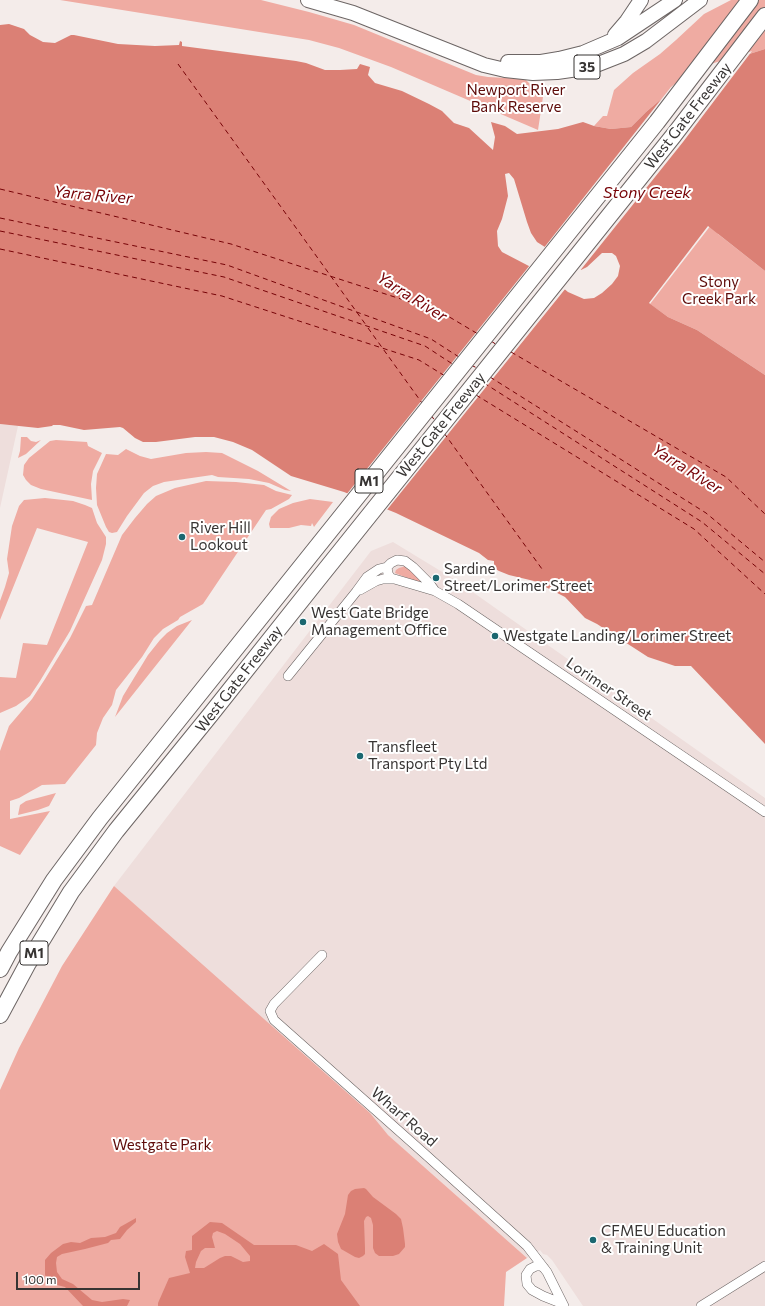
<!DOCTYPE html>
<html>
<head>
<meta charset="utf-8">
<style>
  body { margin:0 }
  #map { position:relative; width:765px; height:1306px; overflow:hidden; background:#f4ecea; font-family:Commissioner,sans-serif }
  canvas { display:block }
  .scale { position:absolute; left:16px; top:1272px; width:124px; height:18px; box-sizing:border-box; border:2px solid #373433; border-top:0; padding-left:5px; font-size:12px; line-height:14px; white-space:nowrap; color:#373433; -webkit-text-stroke:3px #fff; paint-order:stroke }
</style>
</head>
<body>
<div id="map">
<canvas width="765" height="1306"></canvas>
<div class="scale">100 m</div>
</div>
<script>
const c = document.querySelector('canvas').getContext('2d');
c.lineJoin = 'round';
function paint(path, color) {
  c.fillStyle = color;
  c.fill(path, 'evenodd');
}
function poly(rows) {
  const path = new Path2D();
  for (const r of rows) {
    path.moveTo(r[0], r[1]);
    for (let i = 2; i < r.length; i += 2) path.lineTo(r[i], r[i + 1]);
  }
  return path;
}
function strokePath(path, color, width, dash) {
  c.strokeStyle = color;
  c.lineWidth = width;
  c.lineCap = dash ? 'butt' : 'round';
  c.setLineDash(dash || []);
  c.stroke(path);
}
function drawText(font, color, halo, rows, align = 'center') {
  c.font = font + ' Commissioner,sans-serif';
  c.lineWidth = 4;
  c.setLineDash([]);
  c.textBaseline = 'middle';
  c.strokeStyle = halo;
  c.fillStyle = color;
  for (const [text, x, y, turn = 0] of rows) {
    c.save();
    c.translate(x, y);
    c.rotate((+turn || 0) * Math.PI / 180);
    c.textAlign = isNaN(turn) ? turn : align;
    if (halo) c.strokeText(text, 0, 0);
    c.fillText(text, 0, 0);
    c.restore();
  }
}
paint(poly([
  [0,424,18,426,0,508],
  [393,542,457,581,765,798,765,1306,583,1306,552,1260,547,1255,543,1254,540,1250,527,1258,388,1135,114,886,371,551]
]), '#eededc');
paint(poly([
  [60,0,261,0,309,12,354,25,476,75,488,77,525,79,543,97,538,130,391,67,339,48,309,40],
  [731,0,765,0,765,49,693,72,646,112,631,127,611,129,594,126,603,116,607,116,614,90,633,73,660,54,676,40,704,14],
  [711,225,717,231,718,234,765,271,765,375,697,330,668,317,650,304],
  [21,437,27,437,31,441,36,442,41,440,26,454,18,458,20,451],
  [56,440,87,442,88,446,102,453,93,471,91,484,92,500,41,489,31,485,26,480,23,475,24,465,29,458,50,441],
  [126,449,140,456,151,459,186,453,206,452,222,453,258,471,291,491,285,490,269,483,249,479,218,477,212,475,164,482,153,486,144,493,127,516,117,532,112,533,109,532,106,527,97,505,96,488,97,474,106,454,118,455],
  [206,481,236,482,264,485,276,491,292,495,289,499,271,509,266,510,203,604,180,617,178,620,163,629,154,638,142,657,116,690,112,705,103,718,97,733,96,745,65,784,42,785,19,798,10,801,10,819,50,811,20,855,0,846,0,751,9,726,32,699,45,679,70,638,86,606,92,605,122,535,135,518,147,504,156,496,175,488],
  [45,498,73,501,85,505,92,508,97,523,106,537,106,544,102,560,70,631,40,681,30,696,16,706,0,713,0,677,16,678,23,643,47,645,88,542,37,528,0,620,0,601,5,587,9,573,7,559,12,526,19,506,24,500],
  [310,499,333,502,314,527,312,523,311,526,301,525,289,528,270,528,269,524,271,517,279,509,293,503],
  [406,566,425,585,395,573,396,570,399,568],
  [192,620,115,717,123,696,148,655,160,640,167,633,177,626],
  [56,793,49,806,38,810,18,815,20,805,26,801],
  [114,886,370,1113,388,1135,527,1258,506,1272,504,1306,0,1306,0,1090,19,1048,62,966]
]), '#efaba2');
paint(poly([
  [9,24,24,29,30,35,43,42,55,43,71,35,74,35,118,44,155,46,179,45,180,41,182,42,182,46,296,61,306,63,325,70,340,70,357,69,360,64,370,67,368,75,375,83,402,91,429,104,442,111,454,123,469,128,493,150,495,137,491,122,505,126,517,134,558,129,583,122,594,126,611,129,631,127,646,112,693,72,765,49,765,271,708,226,649,303,668,317,697,330,765,375,765,744,691,666,675,666,648,657,597,624,585,618,565,597,534,581,509,575,499,571,494,568,494,561,488,560,479,553,396,513,344,492,291,476,252,450,233,442,214,437,195,437,156,442,143,442,135,438,123,428,120,427,84,430,60,425,53,425,52,426,38,428,0,424,0,25],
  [509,173,514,179,527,222,531,233,537,242,581,270,587,267,602,253,612,253,616,256,620,266,618,276,612,284,602,293,594,298,584,299,568,292,550,277,502,252,498,246,497,231,502,219,508,196,505,174],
  [364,1188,366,1189,373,1197,396,1214,401,1219,403,1228,405,1244,405,1247,399,1254,393,1256,379,1256,375,1253,373,1248,373,1225,371,1218,368,1216,366,1217,364,1221,365,1248,365,1254,363,1256,359,1258,355,1257,341,1249,338,1242,337,1234,345,1214,348,1195,351,1191,355,1189],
  [136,1218,136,1222,127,1230,120,1239,111,1240,108,1243,85,1249,62,1254,57,1257,56,1263,57,1272,62,1279,73,1284,92,1300,102,1302,123,1299,130,1300,127,1306,83,1306,65,1287,53,1284,47,1279,45,1275,45,1260,51,1253,63,1244,71,1242,80,1243,91,1238,105,1237,116,1233,120,1227],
  [210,1222,222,1223,254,1245,296,1245,312,1251,324,1244,338,1254,341,1280,360,1306,158,1306,158,1303,169,1278,190,1273,185,1257,186,1251,192,1250,192,1236],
  [217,1231,225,1234,240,1244,250,1256,250,1261,243,1262,231,1256,225,1256,220,1258,204,1268,195,1268,196,1262,201,1251,205,1248,215,1248,212,1237,213,1233]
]), '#db8075');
paint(poly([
  [752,51,683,142,579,272,543,249,671,87,692,70],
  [530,265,551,275,566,288,386,511,346,495]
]), '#f4ecea');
strokePath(poly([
  [178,64,366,325],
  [0,189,231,244,441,312,478,334],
  [0,218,227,265,431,339,459,357],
  [0,231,224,277,425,346,454,365],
  [0,249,222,296,419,360,445,376],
  [368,328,422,403],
  [491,341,497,345],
  [511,352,726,477,765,514],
  [471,365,477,368],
  [490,377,706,513,765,562],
  [484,383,702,522,765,574],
  [476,395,694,529,765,594],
  [431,415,435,421],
  [444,433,542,569]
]), '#760206', 1, [5, 4]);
const street = poly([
  [360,590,376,581,383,579,394,579],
  [435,591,430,584,413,567,405,561,397,560,391,563,387,567,388,574,391,578,435,591,458,604,765,812],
  [288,676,356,592,367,577,379,569,387,567],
  [322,955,274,1004,270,1011,274,1020,426,1155,527,1246,547,1272,564,1306],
  [544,1268,541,1266,536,1266,530,1269,526,1275,527,1284,532,1290,543,1296,563,1304],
  [701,1306,765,1266]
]);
const primary = poly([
  [308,0,353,13,484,65,505,70,533,73,557,72,585,68,596,65,624,54,646,41,700,0],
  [615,35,627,21,641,0],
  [508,62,541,62,559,59,583,53,618,38,675,0]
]);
const highway = poly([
  [0,969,9,952,54,880,100,818,657,122,750,0],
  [0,1015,28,963,71,892,116,831,211,714,315,583,674,135,765,16]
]);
strokePath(street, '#6c6564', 10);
strokePath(primary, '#6c6564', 16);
strokePath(highway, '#6c6564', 18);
strokePath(street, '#fff', 9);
strokePath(primary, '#fff', 14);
strokePath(highway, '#fff', 16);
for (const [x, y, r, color] of [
  [182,537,4,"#1b6770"],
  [436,578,4,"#1b6770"],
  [303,622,4,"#1b6770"],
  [495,636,4,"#1b6770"],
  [360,756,4,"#1b6770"],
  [593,1240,4,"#1b6770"]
]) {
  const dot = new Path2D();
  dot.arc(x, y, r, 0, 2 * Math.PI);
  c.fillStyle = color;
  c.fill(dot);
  strokePath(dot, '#fff', 1.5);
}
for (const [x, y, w] of [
  [587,67,26],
  [369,481,28],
  [34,953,28]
]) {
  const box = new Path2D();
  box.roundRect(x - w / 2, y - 12, w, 24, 3);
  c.fillStyle = '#fff';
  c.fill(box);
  strokePath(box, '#373433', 1);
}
drawText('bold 14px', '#373433', null, [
  ["35",587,67],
  ["M1",369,481],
  ["M1",34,953]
]);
drawText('15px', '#5e0b09', '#fff', [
  ["Newport River",516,90],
  ["Bank Reserve",516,107],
  ["Stony",719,282],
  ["Creek Park",719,299],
  ["Westgate Park",162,1145]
]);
drawText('15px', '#373433', '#fff', [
  ["West Gate Freeway",688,116,-52],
  ["West Gate Freeway",441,425,-51],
  ["West Gate Freeway",239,679,-52],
  ["Lorimer Street",609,689,34],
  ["Wharf Road",404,1117,41]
]);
drawText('15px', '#373433', '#fff', [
  ["River Hill",190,528],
  ["Lookout",190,545],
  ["Sardine",444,569],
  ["Street/Lorimer Street",444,586],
  ["West Gate Bridge",311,613],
  ["Management Office",311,630],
  ["Westgate Landing/Lorimer Street",503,636],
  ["Transfleet",368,747],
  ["Transport Pty Ltd",368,764],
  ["CFMEU Education",601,1231],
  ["& Training Unit",601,1248]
], 'left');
drawText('italic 16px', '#760206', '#fff', [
  ["Stony Creek",647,193],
  ["Yarra River",93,195,5],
  ["Yarra River",412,297,32],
  ["Yarra River",687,469,32]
]);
</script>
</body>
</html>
